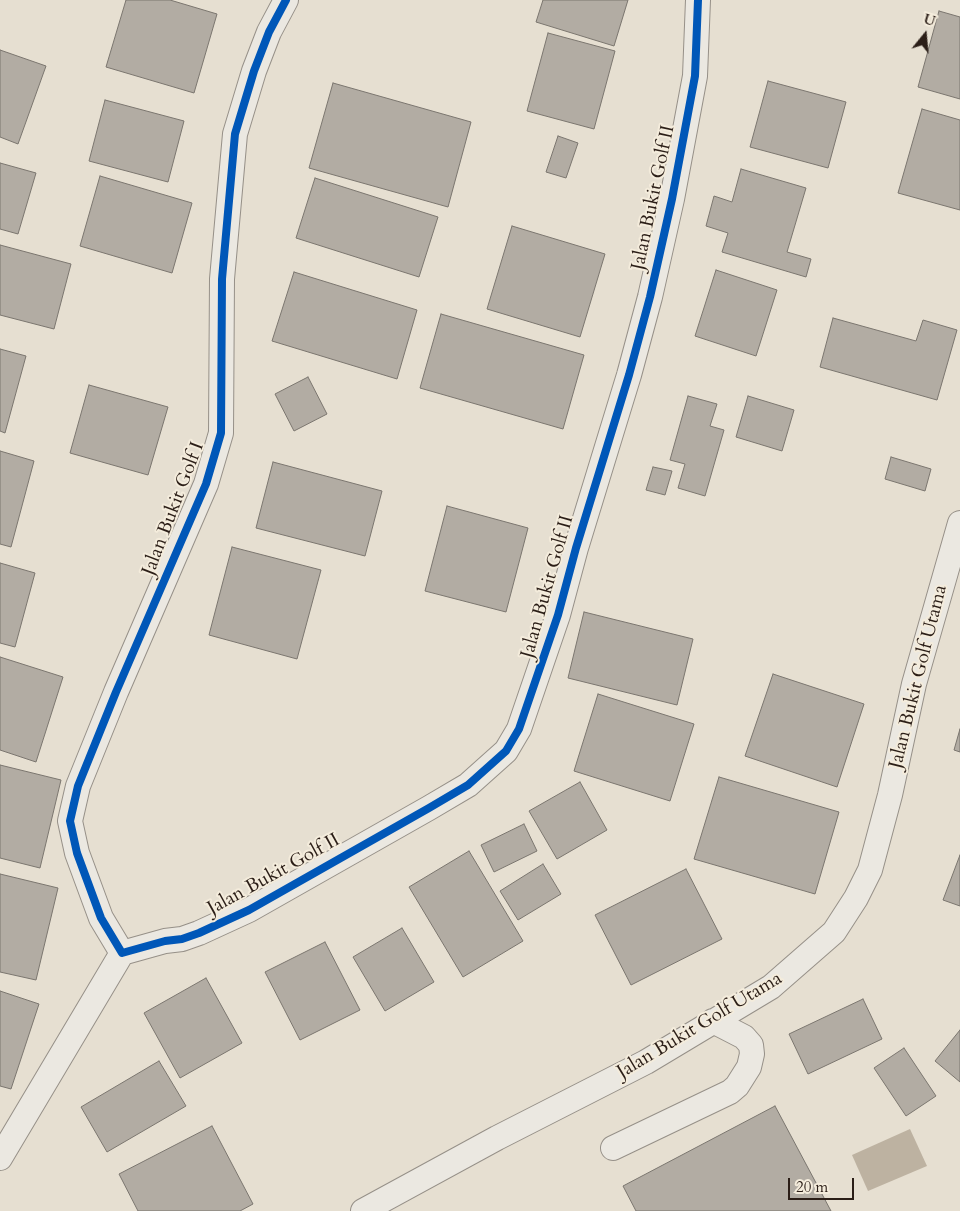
<!DOCTYPE html>
<html>
<head>
<meta charset="utf-8">
<style>
  body { margin:0 }
  #map { position:relative; width:960px; height:1211px; overflow:hidden; background:#e6dfd1; font-family:Cardo,serif }
  canvas { display:block }
  .north { position:absolute; left:900px; top:10px; width:50px; height:50px; -webkit-text-stroke:4px #f4ecdc; paint-order:stroke; rotate:17deg; font-size:14px; font-weight:700; line-height:20px; text-align:center; color:#2b1e17 }
  .north::after { content:''; display:block; margin:auto; width:18px; height:22px; background:#2b1e17; clip-path:polygon(50% 0,100% 100%,50% 72%,0 100%) }
  .scale { position:absolute; left:788px; top:1178px; width:66px; height:22px; box-sizing:border-box; border:2px solid #2b1e17; border-top:0; padding-left:6px; font-size:15px; line-height:18px; white-space:nowrap; color:#2b1e17; -webkit-text-stroke:4px #f4ecdc; paint-order:stroke }
</style>
</head>
<body>
<div id="map">
<canvas width="960" height="1211"></canvas>
<div class="north">U</div>
<div class="scale">20 m</div>
</div>
<script>
const c = document.querySelector('canvas').getContext('2d');
c.lineJoin = 'round';
function paint(path, color) {
  c.fillStyle = color;
  c.fill(path, 'evenodd');
}
function poly(rows) {
  const path = new Path2D();
  for (const r of rows) {
    path.moveTo(r[0], r[1]);
    for (let i = 2; i < r.length; i += 2) path.lineTo(r[i], r[i + 1]);
  }
  return path;
}
function strokePath(path, color, width, dash) {
  c.strokeStyle = color;
  c.lineWidth = width;
  c.lineCap = dash ? 'butt' : 'round';
  c.setLineDash(dash || []);
  c.stroke(path);
}
function drawText(font, color, halo, rows, align = 'center') {
  c.font = font + ' Cardo,serif';
  c.lineWidth = 4;
  c.setLineDash([]);
  c.textBaseline = 'middle';
  c.strokeStyle = halo;
  c.fillStyle = color;
  for (const [text, x, y, turn = 0] of rows) {
    c.save();
    c.translate(x, y);
    c.rotate((+turn || 0) * Math.PI / 180);
    c.textAlign = isNaN(turn) ? turn : align;
    if (halo) c.strokeText(text, 0, 0);
    c.fillText(text, 0, 0);
    c.restore();
  }
}
paint(poly([
  [910,1129,927,1166,868,1191,852,1155]
]), '#bdb2a1');
const building = poly([
  [126,0,170,0,217,14,194,93,106,67,126,0],
  [543,0,628,0,614,46,536,22,543,0],
  [939,11,960,17,960,99,918,87,939,11],
  [548,33,615,51,594,129,527,111,548,33],
  [0,50,46,66,18,144,0,137,0,50],
  [768,81,846,102,828,168,750,147,768,81],
  [333,83,471,122,448,207,309,168,333,83],
  [105,100,184,121,168,182,89,161,105,100],
  [922,109,960,120,960,210,898,193,922,109],
  [558,136,578,143,566,178,546,172,558,136],
  [0,163,36,173,18,234,0,229,0,163],
  [741,169,806,188,787,252,811,259,806,277,722,252,728,233,706,226,714,196,732,202,741,169],
  [100,176,192,203,172,273,80,246,100,176],
  [315,178,438,217,419,277,296,238,315,178],
  [512,226,605,254,580,337,487,309,512,226],
  [0,245,71,264,54,329,0,315,0,245],
  [716,270,777,290,756,356,695,336,716,270],
  [294,272,417,310,397,379,272,341,294,272],
  [441,314,584,355,563,429,420,388,441,314],
  [833,318,916,341,923,320,957,330,937,400,820,367,833,318],
  [0,349,26,356,5,433,0,431,0,349],
  [308,377,327,414,294,431,275,394,308,377],
  [89,385,168,407,148,475,70,453,89,385],
  [688,396,717,404,710,426,724,430,705,496,678,488,685,464,670,460,688,396],
  [748,396,794,410,782,451,736,437,748,396],
  [0,451,34,461,11,547,0,544,0,451],
  [891,457,931,469,925,491,885,479,891,457],
  [273,462,382,491,365,556,256,528,273,462],
  [653,467,672,471,665,495,646,490,653,467],
  [447,506,528,528,506,612,425,591,447,506],
  [232,547,321,570,297,659,209,635,232,547],
  [0,563,35,573,15,647,0,643,0,563],
  [584,612,693,639,677,705,568,678,584,612],
  [0,657,63,677,36,762,0,750,0,657],
  [773,674,864,704,837,787,745,756,773,674],
  [598,694,694,724,670,801,574,771,598,694],
  [960,729,960,752,954,750,960,729],
  [0,765,61,780,40,868,0,858,0,765],
  [719,777,839,812,815,894,694,859,719,777],
  [580,782,607,830,557,859,529,811,580,782],
  [524,824,537,851,494,872,481,845,524,824],
  [469,851,523,941,463,977,409,887,469,851],
  [960,855,960,906,943,900,960,855],
  [543,864,561,894,518,920,500,891,543,864],
  [686,869,722,939,631,985,595,915,686,869],
  [0,874,58,888,36,980,0,972,0,874],
  [402,928,434,982,385,1011,353,957,402,928],
  [325,942,360,1010,300,1040,265,972,325,942],
  [206,978,242,1043,180,1078,144,1013,206,978],
  [0,991,39,1004,11,1089,0,1086,0,991],
  [863,999,882,1039,808,1074,789,1034,863,999],
  [960,1030,960,1082,935,1061,960,1030],
  [904,1048,936,1096,906,1116,874,1068,904,1048],
  [159,1061,186,1106,107,1152,81,1107,159,1061],
  [775,1106,831,1211,636,1211,623,1186,775,1106],
  [212,1126,253,1204,240,1211,138,1211,119,1174,212,1126]
]);
paint(building, '#b2aca3');
strokePath(building, '#7b766f', 1);
const street = poly([
  [122,953,165,941,182,939,199,933,249,910,429,808,468,785,506,751,519,729,558,615,576,548,629,375,650,297,672,199,695,76,698,0],
  [122,953,101,918,77,853,70,821,78,786,116,692,206,484,221,433,222,279,235,134,254,71,269,32,286,0],
  [613,1148,730,1092,737,1086,749,1067,752,1054,751,1045,744,1037,713,1021],
  [0,1158,122,953],
  [363,1211,497,1138,646,1062,771,987,834,932,856,898,870,870,890,795,914,684,960,523]
]);
strokePath(street, '#969088', 26);
strokePath(street, '#ebe8e1', 24);
strokePath(poly([
  [286,0,269,32,254,71,235,134,222,279,221,433,206,484,116,692,78,786,70,821,77,853,101,918,122,953,165,941,182,939,199,933,249,910,429,808,468,785,506,751,519,729,558,615,576,548,629,375,650,297,672,199,695,76,698,0]
]), '#0057b8', 8);
drawText('19px', '#2b1e17', '#f4ecdc', [
  ["Jalan Bukit Golf II",654,198,-78],
  ["Jalan Bukit Golf I",174,509,-69],
  ["Jalan Bukit Golf II",548,587,-74],
  ["Jalan Bukit Golf Utama",919,677,-76],
  ["Jalan Bukit Golf II",274,875,-29],
  ["Jalan Bukit Golf Utama",700,1026,-31]
]);
</script>
</body>
</html>
